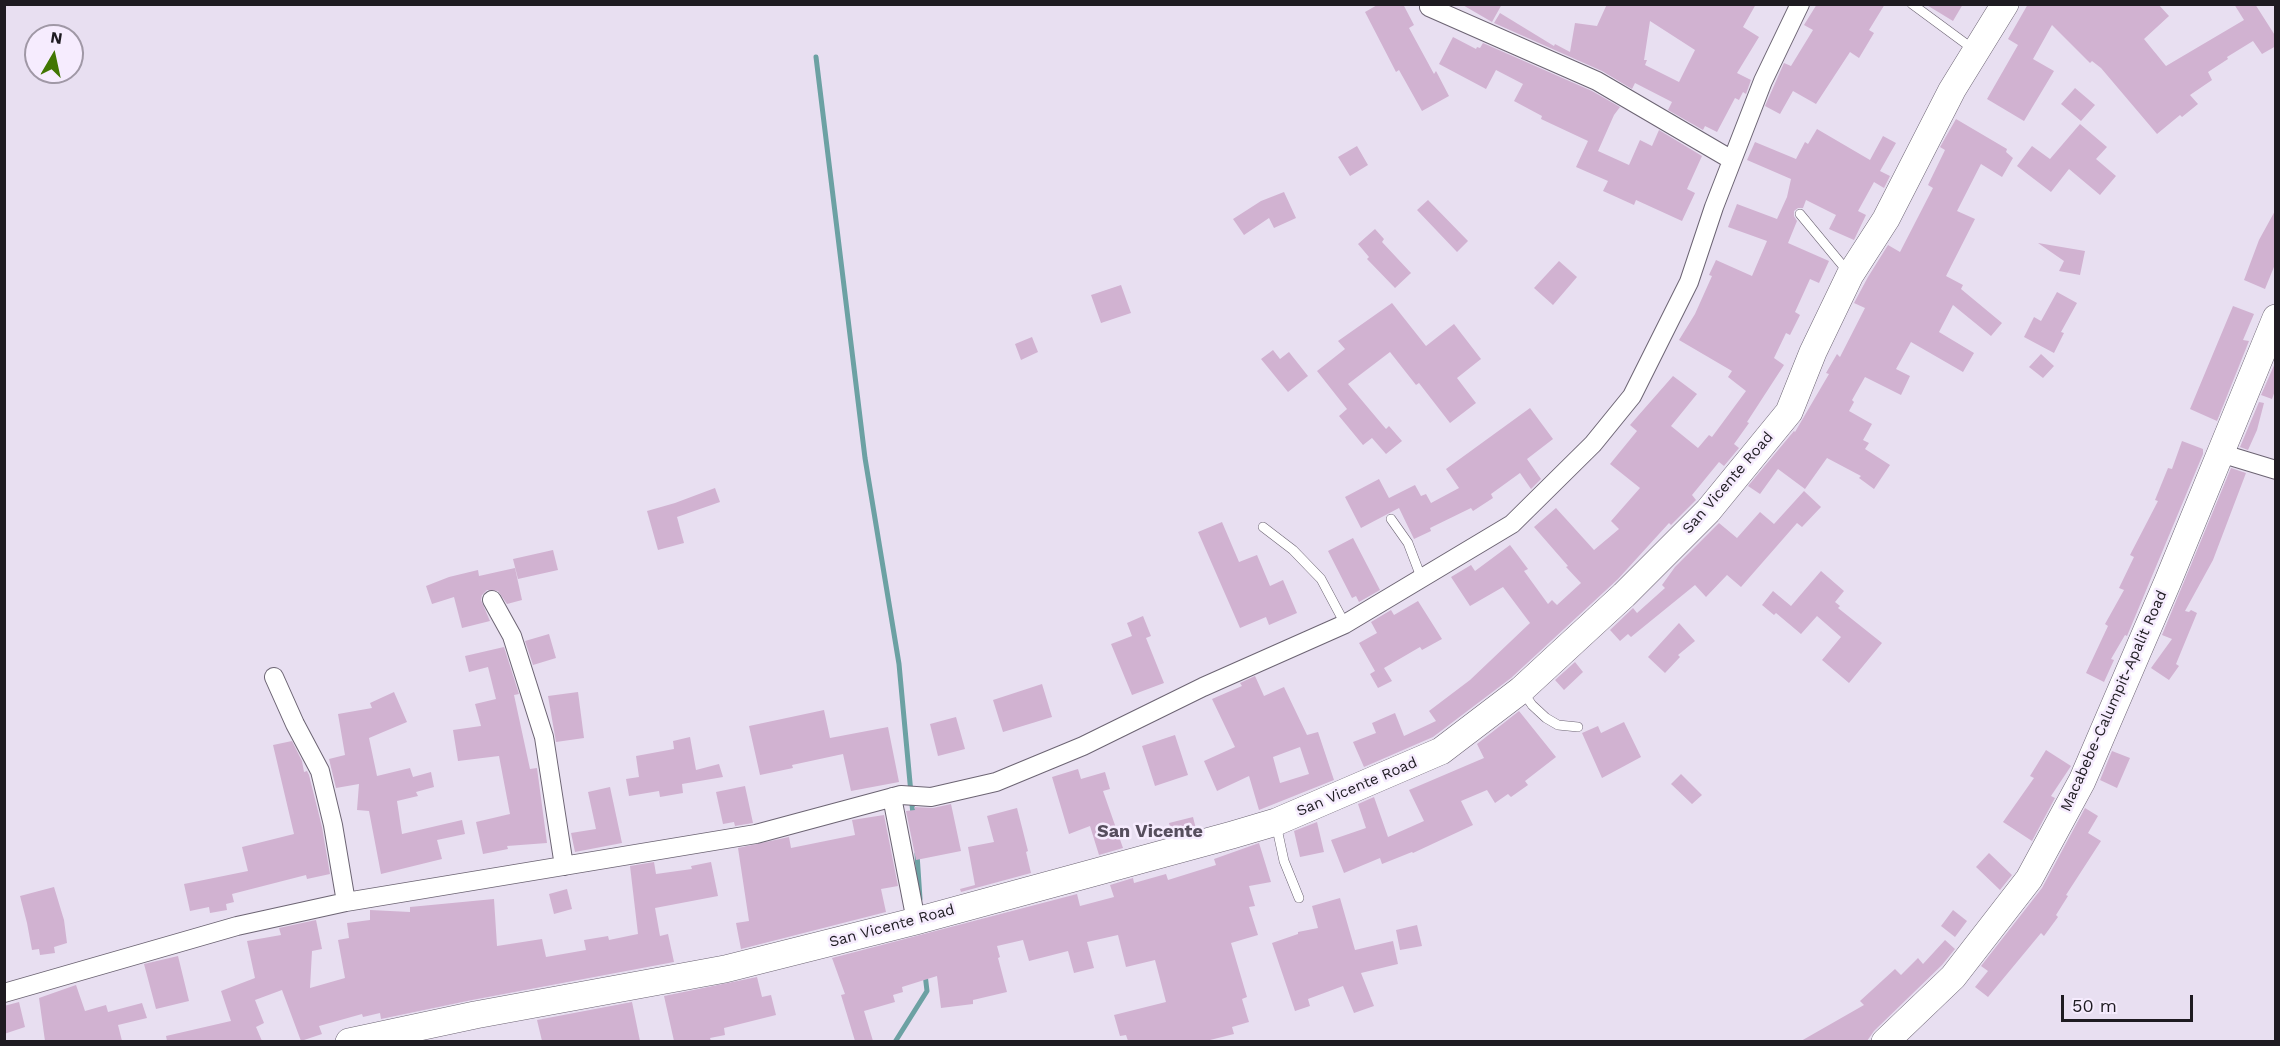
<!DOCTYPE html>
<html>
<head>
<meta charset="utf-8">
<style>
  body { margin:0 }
  #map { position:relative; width:2280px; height:1046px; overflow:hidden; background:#e8dff1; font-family:"Work Sans",sans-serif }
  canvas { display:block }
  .frame { position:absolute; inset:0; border:6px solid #1e1b21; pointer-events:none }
  .north { position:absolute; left:24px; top:24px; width:60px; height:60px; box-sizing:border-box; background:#f6ecfe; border:2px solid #a098a6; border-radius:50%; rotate:9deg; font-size:16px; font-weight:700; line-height:24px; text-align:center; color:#1e1b21 }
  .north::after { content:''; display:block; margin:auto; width:21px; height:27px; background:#417602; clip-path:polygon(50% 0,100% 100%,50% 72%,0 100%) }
  .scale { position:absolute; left:2061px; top:995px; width:132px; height:27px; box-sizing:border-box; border:3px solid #1e1b21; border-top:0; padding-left:8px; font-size:18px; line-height:21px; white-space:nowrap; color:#1e1b21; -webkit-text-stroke:4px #f6ecfe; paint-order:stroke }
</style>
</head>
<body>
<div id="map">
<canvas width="2280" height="1046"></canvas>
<div class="frame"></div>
<div class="north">N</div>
<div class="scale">50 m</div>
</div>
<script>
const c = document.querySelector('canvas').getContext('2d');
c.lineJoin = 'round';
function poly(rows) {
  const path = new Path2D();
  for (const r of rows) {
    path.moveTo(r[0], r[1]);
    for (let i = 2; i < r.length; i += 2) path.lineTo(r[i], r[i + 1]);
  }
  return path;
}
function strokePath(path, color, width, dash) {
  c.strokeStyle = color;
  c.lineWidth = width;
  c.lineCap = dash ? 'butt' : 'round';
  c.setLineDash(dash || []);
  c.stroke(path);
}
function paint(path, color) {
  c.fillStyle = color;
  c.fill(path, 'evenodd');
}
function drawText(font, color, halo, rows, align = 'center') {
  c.font = font + ' "Work Sans",sans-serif';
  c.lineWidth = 5;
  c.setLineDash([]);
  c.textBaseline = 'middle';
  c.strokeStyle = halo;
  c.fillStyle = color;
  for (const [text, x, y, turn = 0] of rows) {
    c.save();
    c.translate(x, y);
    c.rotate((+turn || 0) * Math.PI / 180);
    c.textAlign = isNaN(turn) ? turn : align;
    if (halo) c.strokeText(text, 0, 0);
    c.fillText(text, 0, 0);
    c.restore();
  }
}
strokePath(poly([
  [816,57,865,458,899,664,913,815],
  [917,854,920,899],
  [895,1042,927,991,925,974]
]), '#6ca1a3', 5);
paint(poly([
  [1379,4,1403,4,1414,25,1409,28,1434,74,1436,71,1449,96,1422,111,1399,70,1396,72,1365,12],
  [1461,4,1502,4,1492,22],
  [1607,4,1756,4,1743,27,1759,37,1737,73,1751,80,1746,94,1743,92,1739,100,1735,98,1717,132,1705,126,1703,130,1668,110,1672,102,1635,83,1632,89,1602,71,1494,23,1500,13,1554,46,1555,44,1570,52,1575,23,1597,26],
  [1650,21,1695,50,1679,82,1645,65,1647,60,1644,60],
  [1817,4,1885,4,1869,30,1874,33,1859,58,1850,52,1816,104,1793,91,1780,114,1765,106,1784,63,1791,66,1813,30,1804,25],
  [1925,4,1963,4,1953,21],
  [2028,4,2158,4,2169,16,2144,39,2166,66,2244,20,2234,4,2255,4,2276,37,2276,46,2262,54,2253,41,2227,57,2228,59,2208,72,2212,80,2190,95,2198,104,2182,117,2180,115,2157,134,2101,68,2092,61,2090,63,2052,25,2033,59,2054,71,2024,121,1987,99,2018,45,2008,39],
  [1453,37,1476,49,1477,47,1480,48,1483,43,1592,91,1620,107,1614,115,1598,151,1629,165,1640,140,1652,146,1659,130,1702,156,1687,189,1695,193,1682,221,1636,200,1634,205,1603,191,1608,181,1576,167,1588,141,1541,119,1542,116,1514,101,1523,84,1496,70,1486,89,1439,64],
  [2075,88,2095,105,2081,121,2061,104],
  [1956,119,2007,149,2006,152,2013,158,2002,177,1981,164,1957,211,1975,219,1946,276,1963,285,1961,289,2002,323,1991,336,1953,305,1939,332,1974,353,1963,372,1911,342,1896,369,1910,376,1901,395,1865,377,1852,400,1854,402,1849,411,1872,424,1863,440,1869,443,1865,449,1890,465,1874,489,1859,478,1861,476,1827,458,1805,489,1778,469,1760,494,1748,486,1794,431,1795,432,1829,374,1826,373,1837,354,1840,357,1865,308,1854,303,1868,277,1888,245,1900,252,1933,188,1928,185,1945,150,1940,147],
  [2080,124,2107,147,2096,159,2116,176,2100,195,2069,169,2051,192,2017,166,2032,146,2050,159],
  [1817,129,1870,160,1883,136,1896,143,1880,171,1890,176,1884,188,1874,182,1858,211,1866,215,1854,240,1829,229,1836,215,1806,200,1803,208,1798,208,1794,211,1794,216,1797,221,1788,243,1829,261,1819,283,1810,279,1795,312,1800,315,1790,335,1786,333,1774,358,1784,365,1747,422,1749,423,1734,444,1739,448,1724,466,1719,462,1692,495,1696,500,1671,525,1669,523,1618,579,1511,678,1433,737,1364,767,1353,742,1376,733,1372,723,1395,713,1404,736,1436,721,1429,711,1470,680,1530,623,1503,587,1470,606,1451,577,1471,565,1475,571,1510,545,1528,569,1524,571,1548,604,1552,600,1557,605,1581,583,1566,567,1568,566,1534,527,1556,508,1594,550,1619,529,1611,521,1640,488,1610,464,1637,431,1630,425,1673,376,1697,394,1671,426,1698,448,1709,435,1712,437,1746,391,1728,377,1732,371,1679,340,1695,314,1712,276,1709,275,1716,260,1752,276,1767,241,1728,227,1737,204,1777,219,1787,197,1791,179,1747,160,1755,142,1796,159,1805,142,1808,144],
  [1357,146,1368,165,1350,176,1338,157],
  [1284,192,1296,218,1274,228,1269,218,1244,235,1233,219,1261,201],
  [1428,200,1468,241,1457,252,1417,210],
  [2276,209,2276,262,2265,289,2244,280,2259,240],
  [1375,229,1384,239,1382,242,1411,273,1395,288,1367,259,1369,257,1358,244],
  [2038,243,2085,251,2080,275,2059,271,2064,261],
  [1559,261,1577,277,1553,305,1534,288],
  [1121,285,1131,313,1101,323,1091,295],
  [2057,292,2077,303,2061,332,2064,333,2054,353,2024,337,2034,317,2041,321],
  [1392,303,1426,346,1454,324,1481,359,1457,378,1476,403,1450,423,1419,383,1416,385,1390,352,1348,384,1386,429,1389,426,1402,441,1386,454,1372,438,1363,445,1339,416,1347,409,1317,371,1345,349,1338,341],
  [2233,306,2254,314,2243,340,2249,341,2217,421,2190,409],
  [1032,337,1038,352,1021,360,1015,344],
  [1273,350,1280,359,1289,352,1308,376,1288,392,1261,359],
  [2041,354,2054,366,2043,378,2029,367],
  [2276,361,2276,388,2272,399,2261,395],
  [2259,402,2264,403,2257,430,2248,450,2240,447],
  [1530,408,1553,439,1527,459,1541,479,1531,489,1520,473,1491,494,1493,498,1473,511,1471,508,1430,528,1431,531,1414,539,1399,508,1361,528,1345,497,1379,479,1389,498,1415,485,1421,496,1426,494,1431,503,1459,488,1446,469],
  [2182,441,2203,449,2203,454,2127,636,2125,635,2111,659,2114,660,2104,682,2086,673,2108,626,2105,624,2124,590,2119,588,2134,557,2130,555,2158,501,2155,500,2168,468,2172,469],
  [2231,468,2246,473,2213,560,2185,611,2189,612,2191,610,2197,613,2176,664,2179,666,2169,680,2151,668,2172,639,2162,635],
  [715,488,720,502,677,517,684,543,658,550,647,511,675,503],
  [1804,491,1821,507,1802,527,1797,523,1741,587,1727,575,1706,597,1695,585,1631,637,1628,634,1620,641,1610,630,1633,608,1637,613,1665,588,1662,585,1675,567,1719,523,1737,538,1760,512,1774,524],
  [1222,522,1239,562,1257,555,1270,586,1283,580,1297,613,1269,625,1266,617,1240,628,1198,532],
  [1353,538,1380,590,1359,602,1356,596,1352,598,1328,551],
  [553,550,558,570,518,579,513,559],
  [515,568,522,600,507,604,498,591,487,590,482,595,481,600,490,621,462,628,454,597,432,604,426,586,449,577,478,570,479,576],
  [1821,571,1844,591,1835,602,1840,606,1838,608,1882,643,1849,683,1822,660,1841,637,1817,616,1801,634,1776,613,1774,615,1762,605,1773,591,1791,606],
  [1418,601,1442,639,1422,650,1420,647,1384,668,1392,681,1378,688,1370,674,1375,671,1359,643,1377,633,1371,622,1391,610,1394,615],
  [1143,616,1151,636,1146,638,1164,683,1132,695,1111,644,1132,636,1127,623],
  [1679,623,1695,641,1678,655,1680,657,1665,673,1648,657],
  [549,634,556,658,533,665,525,641],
  [504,647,519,694,514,695,530,769,537,768,547,843,507,846,508,849,483,854,476,822,510,814,499,756,458,761,453,730,481,726,475,704,496,699,488,667,469,672,465,656],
  [1575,662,1583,672,1564,690,1555,680],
  [1255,676,1264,696,1284,687,1307,735,1318,732,1334,780,1259,810,1249,776,1217,791,1204,761,1235,747,1212,699,1242,686,1240,683],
  [1300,747,1309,774,1280,783,1273,757],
  [1042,684,1052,717,1003,732,993,700],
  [394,692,407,722,369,738,377,776,410,768,413,777,431,772,434,787,416,792,418,796,397,801,402,834,462,820,465,834,437,840,442,859,381,874,369,811,357,810,359,784,336,788,329,759,345,755,338,714,372,708,370,703],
  [578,692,584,738,556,742,548,696],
  [824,710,830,738,888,727,899,782,851,791,843,754,792,765,793,768,760,775,749,726],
  [1519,711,1556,757,1525,781,1528,785,1511,797,1508,794,1495,803,1487,790,1461,801,1473,825,1413,853,1412,852,1382,864,1380,858,1344,873,1331,840,1366,828,1358,804,1374,797,1388,837,1424,821,1409,790,1484,758,1477,744],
  [956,717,965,749,938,756,930,724],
  [1624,722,1641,757,1602,778,1582,733,1598,726,1601,733],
  [1175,735,1188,775,1155,786,1142,746],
  [690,737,696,770,719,764,723,777,682,784,683,793,660,797,659,791,629,796,626,779,639,777,636,756,674,749,673,741],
  [292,741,302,761,304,772,307,771,309,775,322,827,330,874,307,879,306,875,232,894,234,902,226,904,227,910,210,913,209,907,190,911,184,884,248,871,242,847,294,834,273,745],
  [2046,750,2071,766,2051,796,2055,798,2032,841,2003,822,2034,778,2030,776],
  [2112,751,2130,758,2117,788,2100,780],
  [1078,769,1081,779,1105,772,1110,789,1103,791,1123,848,1099,855,1090,826,1069,834,1052,777],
  [1681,774,1702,795,1692,804,1671,784],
  [745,786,753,823,735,826,734,822,723,824,716,792],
  [610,787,622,843,575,852,571,833,596,829,588,792],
  [951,804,961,851,916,860,906,811,915,810,914,807,933,808],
  [1017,808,1028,851,1026,852,1031,873,961,892,960,889,975,885,968,847,994,842,987,816],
  [2085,808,2098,816,2088,833,2101,841,2066,895,2068,896,2056,915,2058,917,2044,936,2041,933,1988,997,1975,987,1988,971,1981,966,2042,888],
  [884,815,898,886,881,889,886,912,741,949,736,923,749,921,738,848,789,837,791,848,855,835,852,820],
  [1193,817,1196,829,1172,835,1169,823],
  [1317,822,1324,852,1300,857,1294,831],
  [1259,843,1271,882,1249,886,1255,906,1249,907,1258,935,1231,943,1247,997,1242,999,1249,1022,1232,1027,1234,1034,1206,1041,1128,1041,1126,1035,1120,1036,1114,1015,1166,1002,1155,960,1126,967,1118,935,1087,942,1094,968,1074,973,1068,951,1029,961,1023,940,997,946,1000,957,998,958,1007,992,973,1000,973,1004,941,1008,937,976,902,987,903,992,893,995,895,1002,864,1011,873,1041,855,1041,841,995,845,994,832,958,1077,894,1080,906,1114,897,1110,885,1133,878,1134,883,1166,874,1168,880,1216,865,1214,859],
  [1989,853,2012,875,2000,890,1976,867],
  [654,862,656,874,692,869,691,866,711,862,718,896,655,908,660,936,668,934,674,962,472,1000,381,1019,380,1013,363,1017,362,1014,319,1026,322,1034,301,1041,282,990,255,1000,264,1023,256,1027,262,1041,167,1041,166,1036,231,1021,221,991,255,978,247,941,281,935,279,928,316,920,322,949,312,951,310,988,345,978,338,940,349,938,347,923,370,920,370,910,410,912,410,907,494,899,497,946,542,939,546,957,586,950,584,940,608,936,609,940,638,934,630,866],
  [54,887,64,920,67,943,54,947,55,953,40,955,39,949,32,950,27,923,20,896],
  [567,889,572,909,554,914,549,894],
  [1340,898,1355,950,1393,941,1398,964,1361,973,1374,1006,1354,1013,1343,986,1308,999,1310,1006,1295,1011,1272,943,1298,934,1298,932,1318,928,1312,906],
  [1953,910,1967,921,1955,937,1941,926],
  [1417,925,1422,946,1400,950,1396,930],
  [1945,940,1955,949,1942,965,1874,1031,1867,1041,1801,1041,1864,1005,1860,1001,1895,969,1901,975,1918,958,1923,964],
  [178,956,189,1001,156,1009,144,964],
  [757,977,762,997,771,995,776,1015,724,1028,725,1035,710,1038,711,1041,674,1041,664,996],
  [76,985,85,1011,106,1005,108,1012,142,1003,147,1018,118,1025,122,1041,45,1041,39,998],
  [19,1002,25,1027,4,1034,4,1006],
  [632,1002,640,1041,542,1041,537,1020]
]), '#d1b2d1');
const lane = poly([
  [1912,4,1973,49],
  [1800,214,1848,272],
  [1391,519,1408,543,1421,577],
  [1263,527,1293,550,1321,579,1345,624],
  [1523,692,1532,705,1546,718,1558,725,1578,727],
  [1276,824,1284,861,1299,898]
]);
const street = poly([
  [1429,7,1597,81,1732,160],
  [2220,453,2276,470],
  [492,600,512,636,544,737,564,866],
  [274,677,295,724,320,771,333,825,346,902],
  [892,797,916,921],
  [4,993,237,926,346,902,756,834,901,795,931,797,996,782,1083,746,1203,687,1345,624,1512,524,1593,444,1632,396,1689,282,1714,207,1763,81,1800,4]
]);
const secondary = poly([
  [349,1042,475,1015,725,969,916,921,1232,835,1276,822,1441,751,1521,690,1624,595,1708,511,1789,412,1813,352,1850,275,1886,219,1952,90,2005,4],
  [1885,1042,1953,977,2029,879,2082,781,2168,581,2276,318]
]);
strokePath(lane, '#6c6473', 10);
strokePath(street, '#6c6473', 20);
strokePath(secondary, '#6c6473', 28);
strokePath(lane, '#fff', 9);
strokePath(street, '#fff', 18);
strokePath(secondary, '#fff', 27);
drawText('15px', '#1e1b21', '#f6ecfe', [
  ["San Vicente Road",1728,483,-49],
  ["Macabebe-Calumpit-Apalit Road",2114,701,-66],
  ["San Vicente Road",1357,787,-23],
  ["San Vicente Road",892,926,-15]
]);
drawText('bold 18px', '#564e5d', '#f6ecfe', [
  ["San Vicente",1150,832]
]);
</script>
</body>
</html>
